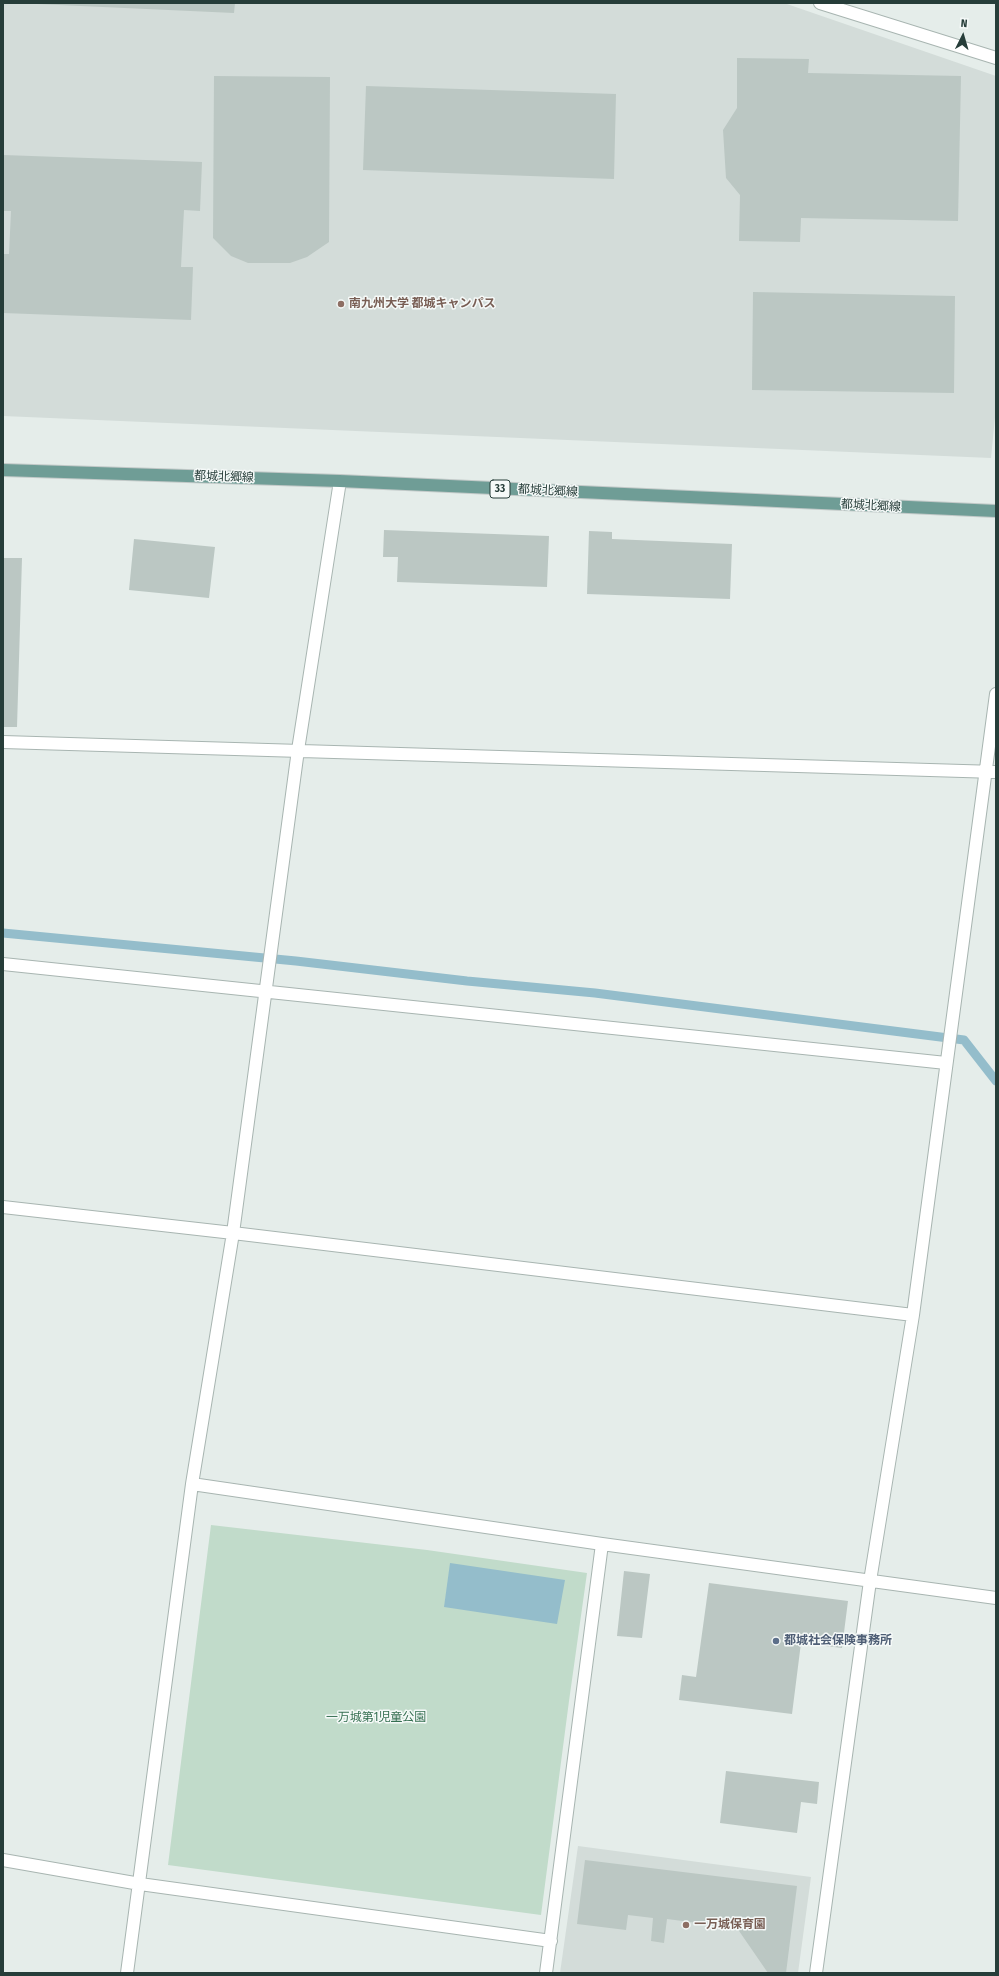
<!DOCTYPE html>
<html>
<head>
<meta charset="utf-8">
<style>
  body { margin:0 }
  #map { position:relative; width:999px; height:1976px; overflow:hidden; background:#e5edea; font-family:"Fira Sans Condensed",sans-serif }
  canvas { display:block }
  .frame { position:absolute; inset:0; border:4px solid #263d39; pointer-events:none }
  .north { position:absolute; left:943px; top:16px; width:40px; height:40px; -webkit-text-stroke:3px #f5f9f8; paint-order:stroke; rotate:5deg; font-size:11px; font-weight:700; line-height:16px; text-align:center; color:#263d39 }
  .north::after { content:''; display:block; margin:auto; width:14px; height:18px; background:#263d39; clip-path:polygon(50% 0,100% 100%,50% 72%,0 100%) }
</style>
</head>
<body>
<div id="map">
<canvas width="999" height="1976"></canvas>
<div class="frame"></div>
<div class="north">N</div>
</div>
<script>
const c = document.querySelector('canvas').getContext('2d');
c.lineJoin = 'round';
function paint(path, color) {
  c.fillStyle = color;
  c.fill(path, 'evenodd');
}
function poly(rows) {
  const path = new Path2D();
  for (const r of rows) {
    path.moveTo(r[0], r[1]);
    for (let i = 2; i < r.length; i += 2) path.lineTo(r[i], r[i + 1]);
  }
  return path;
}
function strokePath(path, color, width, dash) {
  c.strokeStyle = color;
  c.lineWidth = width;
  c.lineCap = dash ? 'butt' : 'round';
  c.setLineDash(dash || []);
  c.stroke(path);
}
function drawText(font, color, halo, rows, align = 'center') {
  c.font = font + ' "Fira Sans Condensed","Noto Sans JP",sans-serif';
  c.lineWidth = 3;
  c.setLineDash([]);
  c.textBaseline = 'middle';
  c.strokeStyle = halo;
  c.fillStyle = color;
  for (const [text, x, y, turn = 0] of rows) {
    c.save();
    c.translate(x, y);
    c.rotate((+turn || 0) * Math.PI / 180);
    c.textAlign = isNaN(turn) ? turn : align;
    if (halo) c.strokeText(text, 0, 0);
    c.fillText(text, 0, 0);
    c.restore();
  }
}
paint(poly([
  [3,3,784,3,996,76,996,407,991,458,3,416],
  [578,1846,811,1877,798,1973,560,1973]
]), '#d3dcd9');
paint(poly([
  [211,1525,427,1550,587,1573,569,1701,541,1915,168,1865]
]), '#c1dbca');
paint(poly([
  [450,1563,565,1580,557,1624,444,1607]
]), '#94bdcb');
strokePath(poly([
  [3,933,296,961,467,981,595,993,964,1040,996,1081]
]), '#94bdcb', 9);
paint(poly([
  [15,3,235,3,234,13],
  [737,58,809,59,808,73,961,76,958,221,801,218,800,242,739,241,740,195,726,178,723,130,737,108],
  [214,76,330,77,329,242,307,257,290,263,248,263,231,256,213,238],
  [366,86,616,94,614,179,363,170],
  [3,155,202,162,200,211,184,210,181,267,193,267,191,320,3,313,3,254,9,254,11,211,3,211],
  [753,292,955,296,954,393,752,390],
  [384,530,549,536,547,587,397,582,398,557,383,557],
  [589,531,612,532,612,539,732,544,730,599,587,594],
  [134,539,215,547,209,598,129,590],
  [3,558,22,558,17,727,3,727],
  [624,1571,650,1574,642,1638,617,1636],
  [709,1583,848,1601,842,1648,801,1643,792,1714,679,1700,682,1675,696,1677],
  [726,1771,819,1782,817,1804,801,1802,797,1833,720,1823],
  [585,1860,797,1886,786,1973,768,1973,737,1928,667,1919,664,1943,651,1941,653,1918,628,1915,626,1930,577,1924]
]), '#bbc7c3');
const minor = poly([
  [820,3,996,58],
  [3,742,996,772],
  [3,964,946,1063],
  [3,1207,233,1233,913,1315],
  [192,1484,602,1544,996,1598],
  [3,1860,140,1884,551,1941],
  [127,1973,192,1484,233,1233,298,750,340,481],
  [546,1973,602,1544],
  [816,1973,870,1581,913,1315,996,694]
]);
const major = poly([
  [3,470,340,481,996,511]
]);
strokePath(minor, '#a8b5b1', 14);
strokePath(major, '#c2c9c8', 14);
strokePath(minor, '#fff', 12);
strokePath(major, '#6f9d96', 12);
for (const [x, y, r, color] of [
  [341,304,4,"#8d6e63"],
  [776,1641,4,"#5c6f8a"],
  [686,1925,4,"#8d6e63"]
]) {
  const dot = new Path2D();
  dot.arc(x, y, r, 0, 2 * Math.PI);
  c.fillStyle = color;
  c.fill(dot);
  strokePath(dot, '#f5f9f8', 1.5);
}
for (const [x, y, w] of [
  [500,489,20]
]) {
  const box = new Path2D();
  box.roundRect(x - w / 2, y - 9, w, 18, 3);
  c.fillStyle = '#f5f9f8';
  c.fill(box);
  strokePath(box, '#263d39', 1);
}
drawText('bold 11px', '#263d39', null, [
  ["33",500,489]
]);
drawText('bold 12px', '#785e54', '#f5f9f8', [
  ["南九州大学 都城キャンパス",349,304],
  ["一万城保育園",694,1925]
], 'left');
drawText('12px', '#263d39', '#f5f9f8', [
  ["都城北郷線",224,477,2],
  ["都城北郷線",548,491,3],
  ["都城北郷線",871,506,3]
]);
drawText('bold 12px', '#4e5e75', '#f5f9f8', [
  ["都城社会保険事務所",784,1641]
], 'left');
drawText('12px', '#356f51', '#f5f9f8', [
  ["一万城第1児童公園",376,1718]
]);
</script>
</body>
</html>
